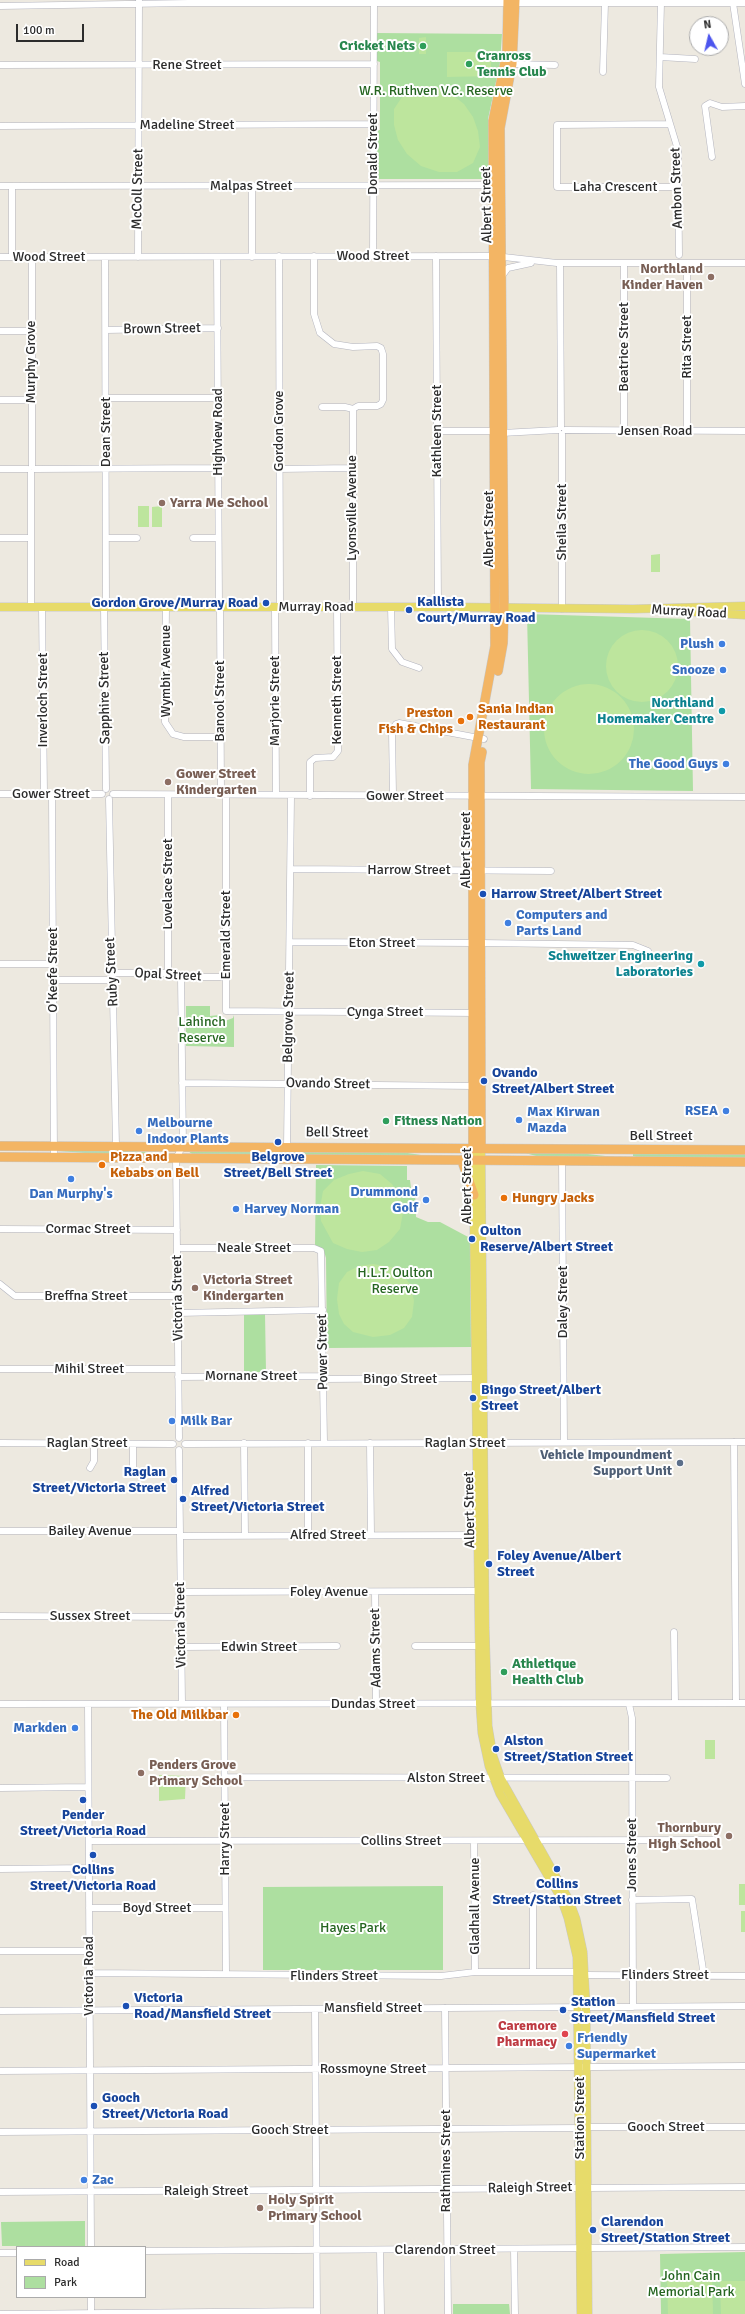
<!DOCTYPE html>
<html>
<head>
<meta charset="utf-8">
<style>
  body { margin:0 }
  #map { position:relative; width:745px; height:2314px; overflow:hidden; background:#ede9e0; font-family:Signika,sans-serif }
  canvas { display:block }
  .legend { position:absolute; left:16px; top:2246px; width:130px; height:52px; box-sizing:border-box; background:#fff; border:1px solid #ababab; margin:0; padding:5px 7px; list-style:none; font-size:12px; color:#2c2c2c }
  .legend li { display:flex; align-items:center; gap:8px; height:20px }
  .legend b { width:20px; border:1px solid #ababab }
  .north { position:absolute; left:689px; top:16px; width:40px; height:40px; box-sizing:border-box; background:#fff; border:1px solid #ababab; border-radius:50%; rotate:352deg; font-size:11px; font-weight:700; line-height:16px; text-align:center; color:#2c2c2c }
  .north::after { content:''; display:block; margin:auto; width:14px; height:18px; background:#4c55ee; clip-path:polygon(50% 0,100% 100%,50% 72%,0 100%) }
  .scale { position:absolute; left:16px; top:24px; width:68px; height:18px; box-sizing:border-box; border:2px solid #2c2c2c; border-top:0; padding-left:5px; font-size:12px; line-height:14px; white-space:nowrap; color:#2c2c2c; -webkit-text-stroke:3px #fff; paint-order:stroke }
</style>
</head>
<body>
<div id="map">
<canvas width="745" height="2314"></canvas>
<ul class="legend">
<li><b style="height:5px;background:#e7db6a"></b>Road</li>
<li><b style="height:11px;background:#addfa0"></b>Park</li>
</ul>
<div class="north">N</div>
<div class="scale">100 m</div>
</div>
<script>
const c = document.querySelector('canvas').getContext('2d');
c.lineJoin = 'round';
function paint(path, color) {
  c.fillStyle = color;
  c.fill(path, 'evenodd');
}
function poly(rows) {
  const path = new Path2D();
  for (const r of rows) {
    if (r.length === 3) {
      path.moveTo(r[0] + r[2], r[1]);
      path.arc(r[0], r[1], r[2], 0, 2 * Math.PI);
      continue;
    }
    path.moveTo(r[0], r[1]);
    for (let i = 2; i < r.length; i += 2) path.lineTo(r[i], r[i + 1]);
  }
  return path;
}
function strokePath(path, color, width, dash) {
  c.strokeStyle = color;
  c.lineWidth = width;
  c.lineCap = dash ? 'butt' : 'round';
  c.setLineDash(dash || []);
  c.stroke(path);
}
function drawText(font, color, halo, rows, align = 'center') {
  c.font = font + ' Signika,sans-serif';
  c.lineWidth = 4;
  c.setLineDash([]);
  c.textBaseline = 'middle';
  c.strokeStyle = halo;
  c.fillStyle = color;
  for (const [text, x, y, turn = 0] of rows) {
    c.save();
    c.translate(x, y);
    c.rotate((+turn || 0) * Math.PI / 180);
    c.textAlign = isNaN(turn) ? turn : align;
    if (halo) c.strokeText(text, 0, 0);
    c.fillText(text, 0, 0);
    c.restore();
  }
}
paint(poly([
  [377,33,502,34,500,63,488,119,489,173,483,179,376,179,376,130,380,130,380,62,377,61],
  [527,614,690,619,693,791,531,789],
  [186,1006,210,1006,210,1016,219,1015,225,1021,233,1018,234,1015,234,1047,186,1046],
  [115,1150,169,1154,97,1154,59,1151],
  [188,1151,394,1151,421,1155,465,1156,243,1155,192,1154],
  [487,1152,570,1152,623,1158,540,1157,525,1153],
  [633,1153,722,1153,745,1155,745,1160,636,1157,633,1156],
  [316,1165,407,1166,407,1180,410,1180,411,1188,415,1191,416,1217,428,1222,440,1222,470,1238,471,1347,327,1348,326,1258,324,1251,315,1246],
  [244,1314,265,1314,266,1372,244,1372],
  [443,1886,443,1970,263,1970,263,1887],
  [85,2221,85,2246,2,2246,1,2222],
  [745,2252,745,2314,661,2314,660,2254],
  [453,2304,509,2304,510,2314,453,2314]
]), '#addfa0');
paint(poly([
  [426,37,426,54,419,54,419,38],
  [447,52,491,52,491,76,447,77],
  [418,86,434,86,450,93,464,104,473,117,478,131,480,147,473,163,457,172,439,172,421,166,407,154,398,140,394,125,394,109,404,94],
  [138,506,149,506,149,527,138,527],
  [162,506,162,527,152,527,152,507],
  [660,554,660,572,651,572,651,555],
  [642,666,36],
  [589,729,45],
  [363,1171,380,1174,392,1184,400,1196,403,1212,400,1229,389,1242,377,1250,362,1252,347,1249,333,1243,321,1221,320,1208,323,1191,334,1180,349,1174],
  [373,1264,391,1267,402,1273,411,1286,414,1301,412,1317,404,1328,390,1335,373,1337,353,1332,344,1324,339,1314,337,1299,339,1283,347,1272,359,1266],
  [705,1740,715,1740,715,1759,705,1759],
  [159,1775,186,1776,185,1799,159,1801],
  [739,1884,745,1884,745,1905,739,1905],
  [741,1911,745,1911,745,1932,741,1932],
  [712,2272,713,2314,668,2314,667,2274],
  [720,2281,745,2281,745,2314,721,2314]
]), '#bde59d');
const minor = poly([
  [661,3,659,87,678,150,679,255],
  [733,3,745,84],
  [0,6,189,3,745,3],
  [660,57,695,59],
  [512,64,555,65],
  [0,65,374,64],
  [603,72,605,3],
  [669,124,557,125,557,187,678,187],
  [0,126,373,124],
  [712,157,705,106,710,103,722,107,745,106],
  [0,186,496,185],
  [252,186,252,257],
  [279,256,280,606],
  [314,256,314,314,320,333,334,344,353,347,377,346,381,348,383,354,383,400,381,404,377,406,358,406,353,409,345,407,322,407],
  [373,256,374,3],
  [436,256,438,607],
  [0,257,495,256,557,263,745,263],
  [12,257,12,186],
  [32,257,32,466],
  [105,257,106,606],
  [138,257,139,1],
  [217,257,219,606],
  [560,263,561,427],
  [624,263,624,431],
  [687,263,687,431],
  [502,276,508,268,531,263],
  [106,330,218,328],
  [0,331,31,331],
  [106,398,218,398],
  [0,400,31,400],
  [353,409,353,607],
  [565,430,745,431],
  [437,431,495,431],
  [502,433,558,430],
  [0,469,28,469],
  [35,469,219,468],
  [279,469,352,468],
  [0,538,31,538],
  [107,538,137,538],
  [193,538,218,538],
  [31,606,31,472],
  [104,606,106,789],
  [166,606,165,722,173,734,184,737,220,737],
  [220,606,221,795],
  [42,607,44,794],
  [275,607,276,795],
  [391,607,392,649,402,662,419,668],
  [562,609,562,434],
  [0,794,102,794],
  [52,794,54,1158],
  [113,794,745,797],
  [393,795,392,731,396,724,399,723,484,739],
  [226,796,226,1011,477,1013],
  [310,796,310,762,315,758,333,757,338,751,337,606],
  [109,799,116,1146],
  [291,869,551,871],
  [291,942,474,943],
  [480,943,633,945,648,951],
  [0,964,53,964],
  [111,973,168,973,181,977,226,977],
  [168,973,168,795],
  [53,980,114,980],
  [182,1083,474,1086],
  [287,1147,291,796],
  [562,1161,564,1442],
  [0,1229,177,1230],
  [177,1248,314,1248,321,1251,324,1443],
  [0,1284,15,1296,177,1296],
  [178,1313,323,1310],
  [0,1369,178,1369],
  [178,1377,323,1376],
  [323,1379,476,1378],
  [179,1438,176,1158,183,1146,181,977],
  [734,1442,736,1703],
  [0,1443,173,1444],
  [244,1443,245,1536],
  [308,1443,308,1535],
  [370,1443,371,1535],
  [133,1444,133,1468],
  [185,1444,745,1442],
  [179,1450,182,1704],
  [90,1468,94,1461,94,1443],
  [0,1531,180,1531],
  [180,1536,477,1535],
  [180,1592,478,1591],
  [375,1592,376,1704],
  [0,1616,181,1617],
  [674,1632,675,1703],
  [415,1646,482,1646],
  [181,1647,337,1646],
  [0,1704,745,1703],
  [88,1704,91,2247],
  [224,1704,226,1973],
  [629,1704,632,1718,633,2007],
  [225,1777,667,1778],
  [0,1788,88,1787],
  [89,1841,714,1840],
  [474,1841,475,1972],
  [0,1869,89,1868],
  [632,1900,692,1899,704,1976],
  [89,1908,225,1908],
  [0,1951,89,1951],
  [533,1972,533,1895],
  [89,1973,441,1976,475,1972,579,1972],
  [585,1975,745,1976],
  [445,2008,448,2314],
  [315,2009,317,2314],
  [0,2011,745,2006],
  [0,2071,745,2066],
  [587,2127,745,2127],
  [0,2132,580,2128],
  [587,2188,745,2187],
  [0,2192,580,2188],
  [514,2249,515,2314],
  [380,2250,381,2314],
  [145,2251,745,2247],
  [0,2253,17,2253],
  [0,2314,317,2311],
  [91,2314,91,2297]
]);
const major = poly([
  [0,607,451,607,633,609,745,606],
  [694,612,745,615],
  [473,1149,480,1704,482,1733,489,1766,500,1794,561,1898,568,1918,577,1957,581,2314],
  [481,1149,485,1628,488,1726,493,1756,501,1779,569,1900,576,1919,583,1952,586,2007,588,2314]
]);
const highway = poly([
  [498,671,503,643,504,608,500,128,512,64,515,0],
  [0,1146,745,1150],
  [473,1149,473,765,495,646,493,121,507,52,508,0],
  [481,1149,480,762,482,752],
  [0,1157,745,1162],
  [462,1161,474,1195]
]);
strokePath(minor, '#b3b4be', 7);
strokePath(major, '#c8c8c8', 9);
strokePath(highway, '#c8c8c8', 10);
strokePath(minor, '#fff', 6);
strokePath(major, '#e7db6a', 8);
strokePath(highway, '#f3b564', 9);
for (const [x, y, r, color] of [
  [423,46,4,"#2e9e5b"],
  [469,64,4,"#2e9e5b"],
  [711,277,4,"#8d6e63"],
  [162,503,4,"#8d6e63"],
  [266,603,4,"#1a4fb4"],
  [409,610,4,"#1a4fb4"],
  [722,644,4,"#3f7fe0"],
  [723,670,4,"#3f7fe0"],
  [722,711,4,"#0f9aa8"],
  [470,717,4,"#e8710a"],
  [461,721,4,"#e8710a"],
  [726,764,4,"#3f7fe0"],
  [168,782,4,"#8d6e63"],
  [483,894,4,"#1a4fb4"],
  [508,923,4,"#3f7fe0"],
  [701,964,4,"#0f9aa8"],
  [484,1081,4,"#1a4fb4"],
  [726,1111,4,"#3f7fe0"],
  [519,1120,4,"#3f7fe0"],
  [386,1121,4,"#2e9e5b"],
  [139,1131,4,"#3f7fe0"],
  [278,1142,4,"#1a4fb4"],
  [102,1165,4,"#e8710a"],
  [71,1179,4,"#3f7fe0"],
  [504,1198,4,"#e8710a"],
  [426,1200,4,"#3f7fe0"],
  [236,1209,4,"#3f7fe0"],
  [472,1239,4,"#1a4fb4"],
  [195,1288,4,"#8d6e63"],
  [473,1398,4,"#1a4fb4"],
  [172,1421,4,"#3f7fe0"],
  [680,1463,4,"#5c6f8a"],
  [174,1480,4,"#1a4fb4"],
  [183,1499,4,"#1a4fb4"],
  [489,1564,4,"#1a4fb4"],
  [504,1672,4,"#2e9e5b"],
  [236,1715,4,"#e8710a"],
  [75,1728,4,"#3f7fe0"],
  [496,1749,4,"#1a4fb4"],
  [141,1773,4,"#8d6e63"],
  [83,1800,4,"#1a4fb4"],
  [729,1836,4,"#8d6e63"],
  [93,1855,4,"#1a4fb4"],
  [557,1869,4,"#1a4fb4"],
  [126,2006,4,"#1a4fb4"],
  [563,2010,4,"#1a4fb4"],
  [565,2034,4,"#e0444e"],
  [569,2046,4,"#3f7fe0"],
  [94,2106,4,"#1a4fb4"],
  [84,2180,4,"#3f7fe0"],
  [260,2208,4,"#8d6e63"],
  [593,2230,4,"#1a4fb4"]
]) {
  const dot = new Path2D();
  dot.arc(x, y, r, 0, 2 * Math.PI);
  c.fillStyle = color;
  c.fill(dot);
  strokePath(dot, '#fff', 1.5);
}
drawText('bold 14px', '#27864d', '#fff', [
  ["Cricket Nets",415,46,"right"],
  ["Cranross",477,56],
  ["Tennis Club",477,72],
  ["Fitness Nation",394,1121],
  ["Athletique",512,1664],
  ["Health Club",512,1680]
], 'left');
drawText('14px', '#2c2c2c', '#fff', [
  ["Rene Street",187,65],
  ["Madeline Street",187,125],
  ["Donald Street",373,154,-90],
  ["Malpas Street",251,186],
  ["Laha Crescent",615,187],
  ["Ambon Street",677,188,-92],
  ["McColl Street",138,189,-89],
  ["Albert Street",487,205,-91],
  ["Wood Street",373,256],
  ["Wood Street",49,257],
  ["Brown Street",162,329,-1],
  ["Beatrice Street",624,347,-90],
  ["Rita Street",687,347,-90],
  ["Murphy Grove",31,362,-90],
  ["Gordon Grove",279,431,-90],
  ["Kathleen Street",437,431,-90],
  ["Jensen Road",655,431],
  ["Dean Street",106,432,-90],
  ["Highview Road",218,432,-90],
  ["Lyonsville Avenue",352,508,-90],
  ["Sheila Street",562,522,-90],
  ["Albert Street",489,529,-90],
  ["Murray Road",316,607],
  ["Murray Road",689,612,3],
  ["Wymbir Avenue",166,671,-90],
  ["Sapphire Street",105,698,-91],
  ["Inverloch Street",43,700,-90],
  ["Kenneth Street",337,700,-90],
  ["Banool Street",220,701,-90],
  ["Marjorie Street",275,701,-90],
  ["Gower Street",51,794],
  ["Gower Street",405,796],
  ["Albert Street",466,850,-90],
  ["Harrow Street",409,870],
  ["Lovelace Street",168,884,-90],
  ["Emerald Street",226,935,-90],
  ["Eton Street",382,943],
  ["O'Keefe Street",53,970,-90],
  ["Ruby Street",112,972,-93],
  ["Opal Street",168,975,3],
  ["Cynga Street",385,1012],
  ["Belgrove Street",289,1017,-89],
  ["Ovando Street",328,1084,1],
  ["Bell Street",337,1133,1],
  ["Bell Street",661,1136],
  ["Albert Street",467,1186,-90],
  ["Cormac Street",88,1229],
  ["Neale Street",254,1248],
  ["Breffna Street",86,1296],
  ["Victoria Street",178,1298,-91],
  ["Daley Street",563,1302,-90],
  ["Power Street",323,1352,-91],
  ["Mihil Street",89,1369],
  ["Mornane Street",251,1376],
  ["Bingo Street",400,1379],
  ["Raglan Street",87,1443],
  ["Raglan Street",465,1443],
  ["Albert Street",470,1510,-91],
  ["Bailey Avenue",90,1531],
  ["Alfred Street",328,1535],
  ["Foley Avenue",329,1592],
  ["Sussex Street",90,1616],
  ["Victoria Street",181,1625,-91],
  ["Edwin Street",259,1647],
  ["Adams Street",376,1648,-91],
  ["Dundas Street",373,1704],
  ["Alston Street",446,1778],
  ["Harry Street",225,1839,-90],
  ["Collins Street",401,1841],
  ["Jones Street",632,1855,-90],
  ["Gladhall Avenue",475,1906,-90],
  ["Boyd Street",157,1908],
  ["Flinders Street",665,1975],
  ["Victoria Road",89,1976,-90],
  ["Flinders Street",334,1976],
  ["Mansfield Street",373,2008],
  ["Rossmoyne Street",373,2069],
  ["Station Street",580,2118,-90],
  ["Gooch Street",666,2127],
  ["Gooch Street",290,2130],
  ["Rathmines Street",446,2161,-90],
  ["Raleigh Street",530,2188,-1],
  ["Raleigh Street",206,2191],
  ["Clarendon Street",445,2250]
]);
drawText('14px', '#256520', '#fff', [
  ["W.R. Ruthven V.C. Reserve",436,91],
  ["Lahinch",202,1022],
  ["Reserve",202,1038],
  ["H.L.T. Oulton",395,1273],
  ["Reserve",395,1289],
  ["Hayes Park",353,1928],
  ["John Cain",691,2276],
  ["Memorial Park",691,2292]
]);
drawText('bold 14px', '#785e54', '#fff', [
  ["Northland",703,269,"right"],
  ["Kinder Haven",703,285,"right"],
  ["Yarra Me School",170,503],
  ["Gower Street",176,774],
  ["Kindergarten",176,790],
  ["Victoria Street",203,1280],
  ["Kindergarten",203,1296],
  ["Penders Grove",149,1765],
  ["Primary School",149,1781],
  ["Thornbury",721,1828,"right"],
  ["High School",721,1844,"right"],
  ["Holy Spirit",268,2200],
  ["Primary School",268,2216]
], 'left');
drawText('bold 14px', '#164399', '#fff', [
  ["Kallista",417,602],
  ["Court/Murray Road",417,618],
  ["Gordon Grove/Murray Road",258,603,"right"],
  ["Harrow Street/Albert Street",491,894],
  ["Ovando",492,1073],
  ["Street/Albert Street",492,1089],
  ["Belgrove",278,1157,"center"],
  ["Street/Bell Street",278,1173,"center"],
  ["Oulton",480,1231],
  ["Reserve/Albert Street",480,1247],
  ["Bingo Street/Albert",481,1390],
  ["Street",481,1406],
  ["Raglan",166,1472,"right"],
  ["Street/Victoria Street",166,1488,"right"],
  ["Alfred",191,1491],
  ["Street/Victoria Street",191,1507],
  ["Foley Avenue/Albert",497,1556],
  ["Street",497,1572],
  ["Alston",504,1741],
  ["Street/Station Street",504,1757],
  ["Pender",83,1815,"center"],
  ["Street/Victoria Road",83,1831,"center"],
  ["Collins",93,1870,"center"],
  ["Street/Victoria Road",93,1886,"center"],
  ["Collins",557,1884,"center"],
  ["Street/Station Street",557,1900,"center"],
  ["Victoria",134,1998],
  ["Road/Mansfield Street",134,2014],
  ["Station",571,2002],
  ["Street/Mansfield Street",571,2018],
  ["Gooch",102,2098],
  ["Street/Victoria Road",102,2114],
  ["Clarendon",601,2222],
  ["Street/Station Street",601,2238]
], 'left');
drawText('bold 14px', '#366cbe', '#fff', [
  ["Plush",714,644,"right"],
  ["Snooze",715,670,"right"],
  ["The Good Guys",718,764,"right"],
  ["Computers and",516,915],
  ["Parts Land",516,931],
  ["RSEA",718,1111,"right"],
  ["Max Kirwan",527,1112],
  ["Mazda",527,1128],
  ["Melbourne",147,1123],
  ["Indoor Plants",147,1139],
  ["Drummond",418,1192,"right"],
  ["Golf",418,1208,"right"],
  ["Dan Murphy's",71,1194,"center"],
  ["Harvey Norman",244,1209],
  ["Milk Bar",180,1421],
  ["Markden",67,1728,"right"],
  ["Friendly",577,2038],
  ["Supermarket",577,2054],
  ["Zac",92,2180]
], 'left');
drawText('bold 14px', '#0d838f', '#fff', [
  ["Northland",714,703],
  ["Homemaker Centre",714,719],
  ["Schweitzer Engineering",693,956],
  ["Laboratories",693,972]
], 'right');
drawText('bold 14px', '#c56008', '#fff', [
  ["Sania Indian",478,709],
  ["Restaurant",478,725],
  ["Preston",453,713,"right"],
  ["Fish & Chips",453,729,"right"],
  ["Pizza and",110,1157],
  ["Kebabs on Bell",110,1173],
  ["Hungry Jacks",512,1198],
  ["The Old Milkbar",228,1715,"right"]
], 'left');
drawText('bold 14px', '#4e5e75', '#fff', [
  ["Vehicle Impoundment",672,1455],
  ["Support Unit",672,1471]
], 'right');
drawText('bold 14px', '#be3a42', '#fff', [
  ["Caremore",557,2026],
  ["Pharmacy",557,2042]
], 'right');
</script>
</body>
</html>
